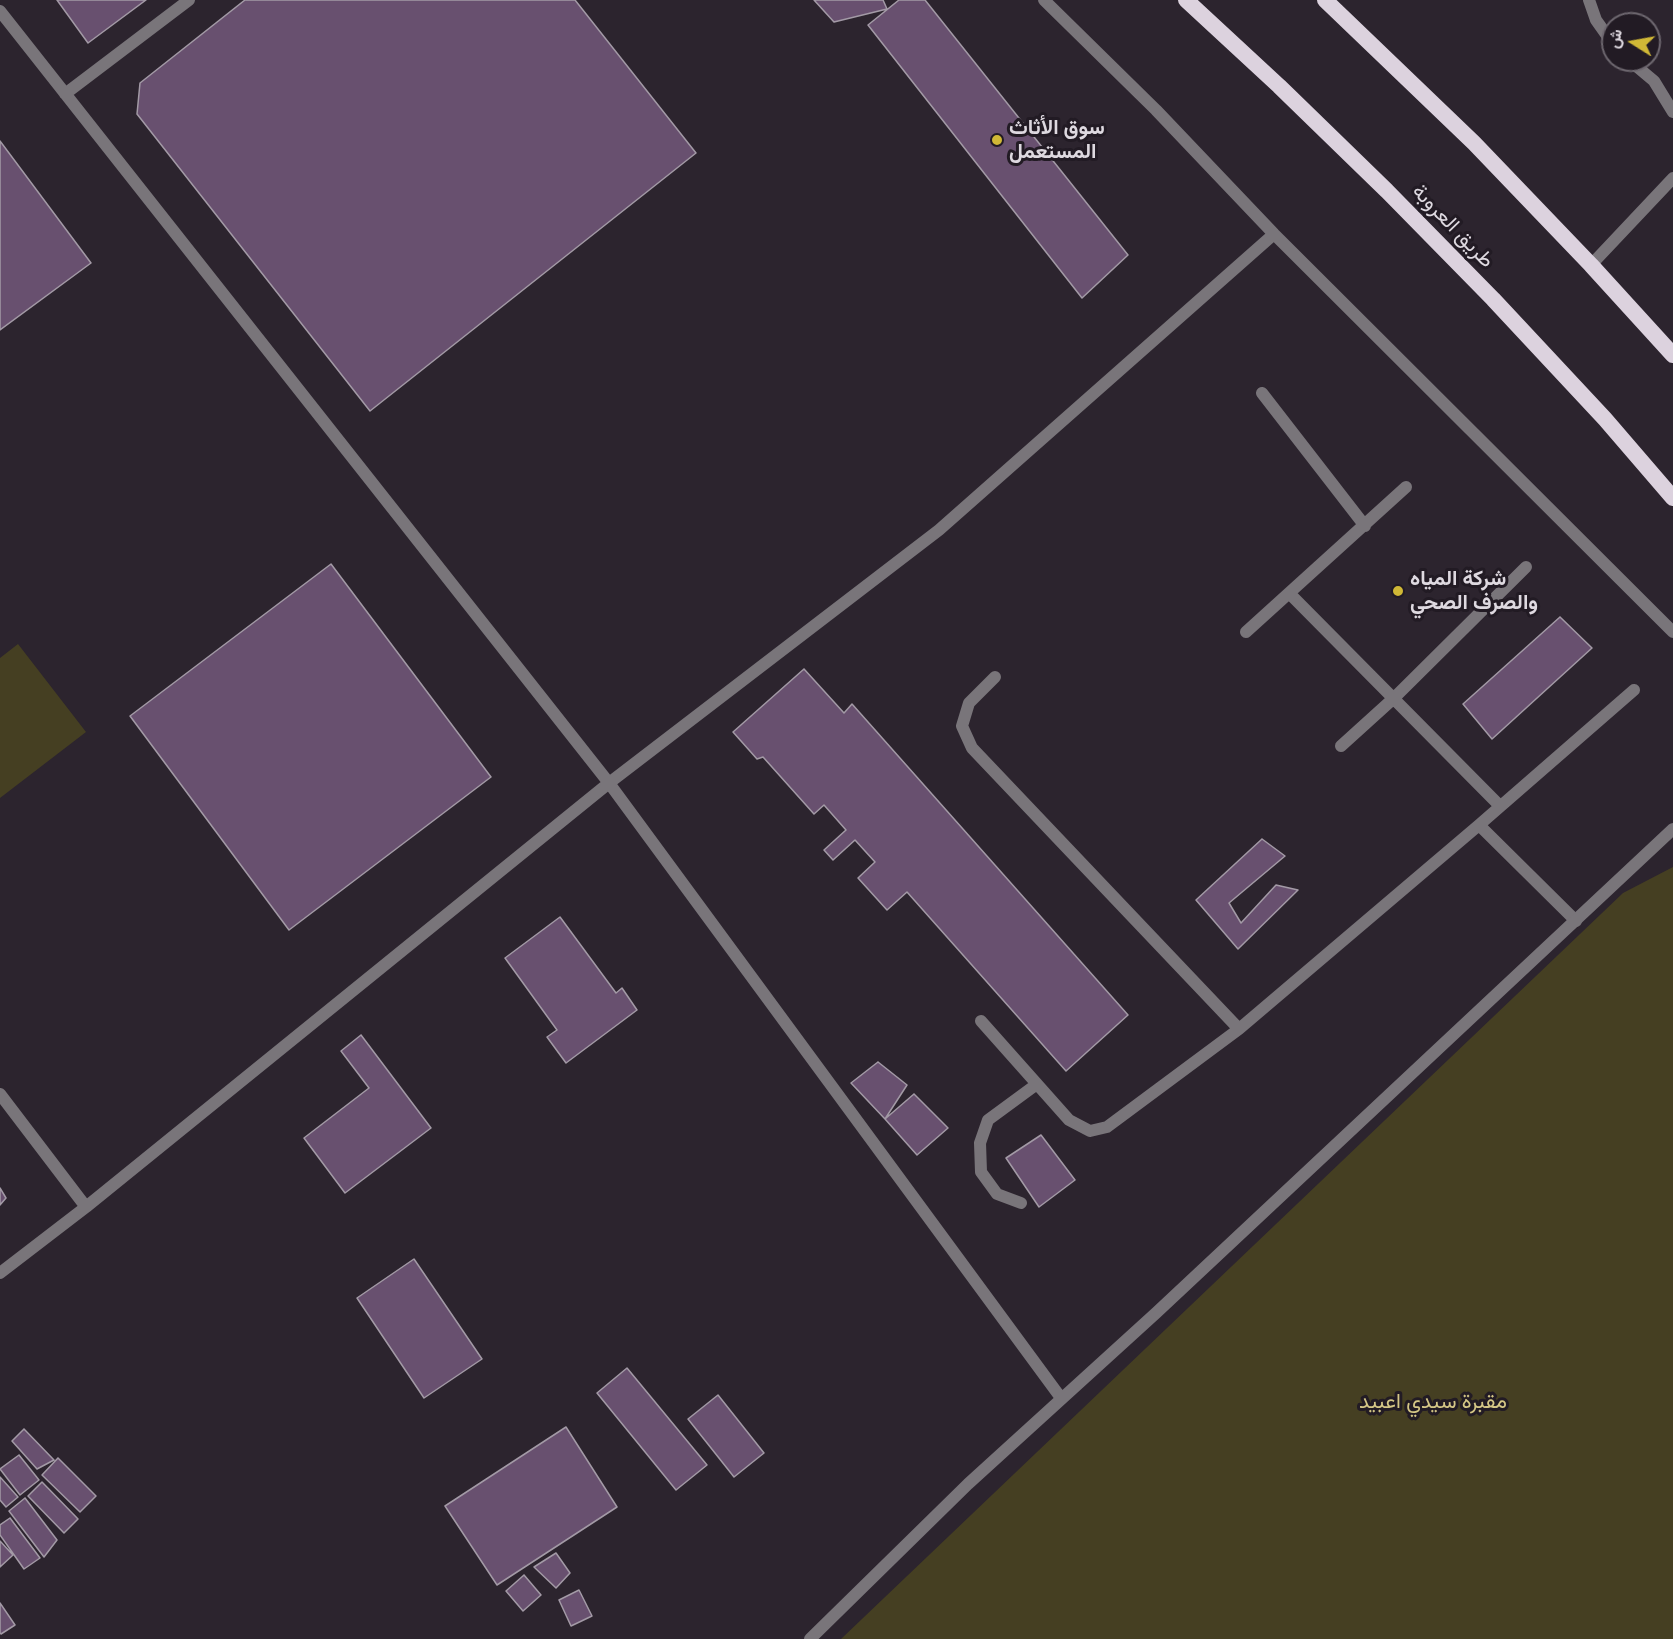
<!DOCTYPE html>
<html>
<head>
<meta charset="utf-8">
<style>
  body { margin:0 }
  #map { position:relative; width:1673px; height:1639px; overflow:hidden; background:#2c242e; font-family:Raleway,Vazirmatn,sans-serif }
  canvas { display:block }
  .north { position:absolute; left:1601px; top:12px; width:60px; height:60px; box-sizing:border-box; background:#221b24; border:2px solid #6d676f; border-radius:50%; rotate:281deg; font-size:16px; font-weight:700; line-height:24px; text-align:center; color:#ded9e0 }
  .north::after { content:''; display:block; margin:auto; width:21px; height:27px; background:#d0b836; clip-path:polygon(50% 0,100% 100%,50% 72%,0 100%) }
</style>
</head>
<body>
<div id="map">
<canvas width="1673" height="1639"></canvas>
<div class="north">ش</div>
</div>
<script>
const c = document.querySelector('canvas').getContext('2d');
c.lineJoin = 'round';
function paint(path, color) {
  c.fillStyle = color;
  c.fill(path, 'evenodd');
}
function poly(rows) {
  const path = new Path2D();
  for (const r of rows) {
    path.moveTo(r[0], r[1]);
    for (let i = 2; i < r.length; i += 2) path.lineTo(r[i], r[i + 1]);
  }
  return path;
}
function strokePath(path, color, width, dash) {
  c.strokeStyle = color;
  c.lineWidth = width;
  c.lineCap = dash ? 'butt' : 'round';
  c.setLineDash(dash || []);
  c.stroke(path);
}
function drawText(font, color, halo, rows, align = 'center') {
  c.font = font + ' Raleway,Vazirmatn,sans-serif';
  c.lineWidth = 6;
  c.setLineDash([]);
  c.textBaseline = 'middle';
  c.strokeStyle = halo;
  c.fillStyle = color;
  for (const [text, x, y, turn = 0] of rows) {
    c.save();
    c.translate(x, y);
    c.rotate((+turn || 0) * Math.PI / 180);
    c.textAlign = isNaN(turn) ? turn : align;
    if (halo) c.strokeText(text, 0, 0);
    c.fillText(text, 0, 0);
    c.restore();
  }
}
paint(poly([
  [18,644,86,732,0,798,0,658],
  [1673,867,1673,1639,841,1639,1623,893]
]), '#453f22');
const building = poly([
  [57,0,146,0,88,43,57,0],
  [245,0,575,0,696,153,370,411,137,114,140,83,245,0],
  [814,0,883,0,887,9,834,22,814,0],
  [899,0,925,0,1128,255,1082,298,868,25,899,0],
  [0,141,91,263,0,330,0,141],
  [331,564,491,777,289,930,130,716,331,564],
  [1560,617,1592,648,1492,739,1463,704,1560,617],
  [804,669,844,713,852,704,1128,1015,1066,1071,907,892,887,910,858,878,875,862,855,840,833,860,824,850,846,830,824,805,814,814,763,757,757,759,733,732,804,669],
  [1262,839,1285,856,1229,903,1241,923,1276,885,1298,890,1238,949,1196,900,1262,839],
  [560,917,616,993,622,988,637,1010,566,1063,547,1037,557,1030,505,958,560,917],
  [361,1035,431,1128,345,1193,304,1138,369,1088,341,1051,361,1035],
  [878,1062,907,1085,885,1119,851,1083,878,1062],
  [914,1094,948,1128,917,1155,885,1119,914,1094],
  [1041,1135,1075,1180,1039,1207,1006,1158,1041,1135],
  [0,1188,6,1198,0,1205,0,1188],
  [414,1259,482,1359,424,1398,357,1298,414,1259],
  [627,1368,707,1465,676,1490,597,1393,627,1368],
  [718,1395,764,1453,734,1477,688,1419,718,1395],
  [566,1427,617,1507,497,1585,445,1506,566,1427],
  [24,1429,54,1460,37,1469,12,1441,24,1429],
  [19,1455,39,1480,20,1495,0,1469,19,1455],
  [58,1458,96,1496,80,1512,42,1475,58,1458],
  [0,1477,18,1497,6,1507,0,1500,0,1477],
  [42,1482,78,1519,64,1533,28,1496,42,1482],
  [25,1498,57,1540,44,1557,9,1511,25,1498],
  [10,1518,40,1558,24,1569,0,1535,0,1525,10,1518],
  [0,1541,13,1555,0,1567,0,1541],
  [556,1553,570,1573,556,1588,534,1567,556,1553],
  [524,1575,541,1595,523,1611,506,1591,524,1575],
  [579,1590,592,1616,571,1626,559,1600,579,1590],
  [0,1603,15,1625,1,1634,0,1633,0,1603]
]);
paint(building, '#68506f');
strokePath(building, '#a39aa6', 1.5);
strokePath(poly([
  [1589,0,1596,20,1613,44],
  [1629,60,1654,81,1673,112],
  [1591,265,1673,178],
  [1262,393,1365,526],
  [1289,593,1500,806],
  [1246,632,1406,487],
  [995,677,969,703,962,726,972,748,1239,1029],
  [1341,746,1394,698,1526,567],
  [1479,825,1576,921],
  [981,1021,1069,1120,1090,1131,1107,1127,1239,1029,1479,825,1634,690],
  [1021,1203,997,1194,981,1172,980,1143,988,1120,1037,1084]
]), '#79757a', 12);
strokePath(poly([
  [1044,0,1156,110,1274,234,1673,632],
  [0,11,609,783,1061,1398],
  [65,94,189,0],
  [0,1094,86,1207],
  [0,1273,86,1207,609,783,939,530,1274,234],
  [810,1639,968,1484,1156,1313,1673,829]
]), '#79757a', 12);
strokePath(poly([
  [1186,0,1279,86,1387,191,1493,299,1605,419,1673,498],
  [1325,0,1474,143,1591,265,1673,355]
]), '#dcd2de', 16);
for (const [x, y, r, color] of [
  [997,140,6,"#d0b836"],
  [1398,591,6,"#d0b836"]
]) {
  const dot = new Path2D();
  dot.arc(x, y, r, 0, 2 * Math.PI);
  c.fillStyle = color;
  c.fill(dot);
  strokePath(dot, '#221b24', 2);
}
drawText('bold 21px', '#ded9e0', '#221b24', [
  ["سوق الأثاث",1009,128],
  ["المستعمل",1009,152],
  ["شركة المياه",1410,579],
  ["والصرف الصحي",1410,603]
], 'left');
drawText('21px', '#ded9e0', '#221b24', [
  ["طريق العروبة",1453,226,46]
]);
drawText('21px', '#d5c786', '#221b24', [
  ["مقبرة سيدي اعبيد",1433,1402]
]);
</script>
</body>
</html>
